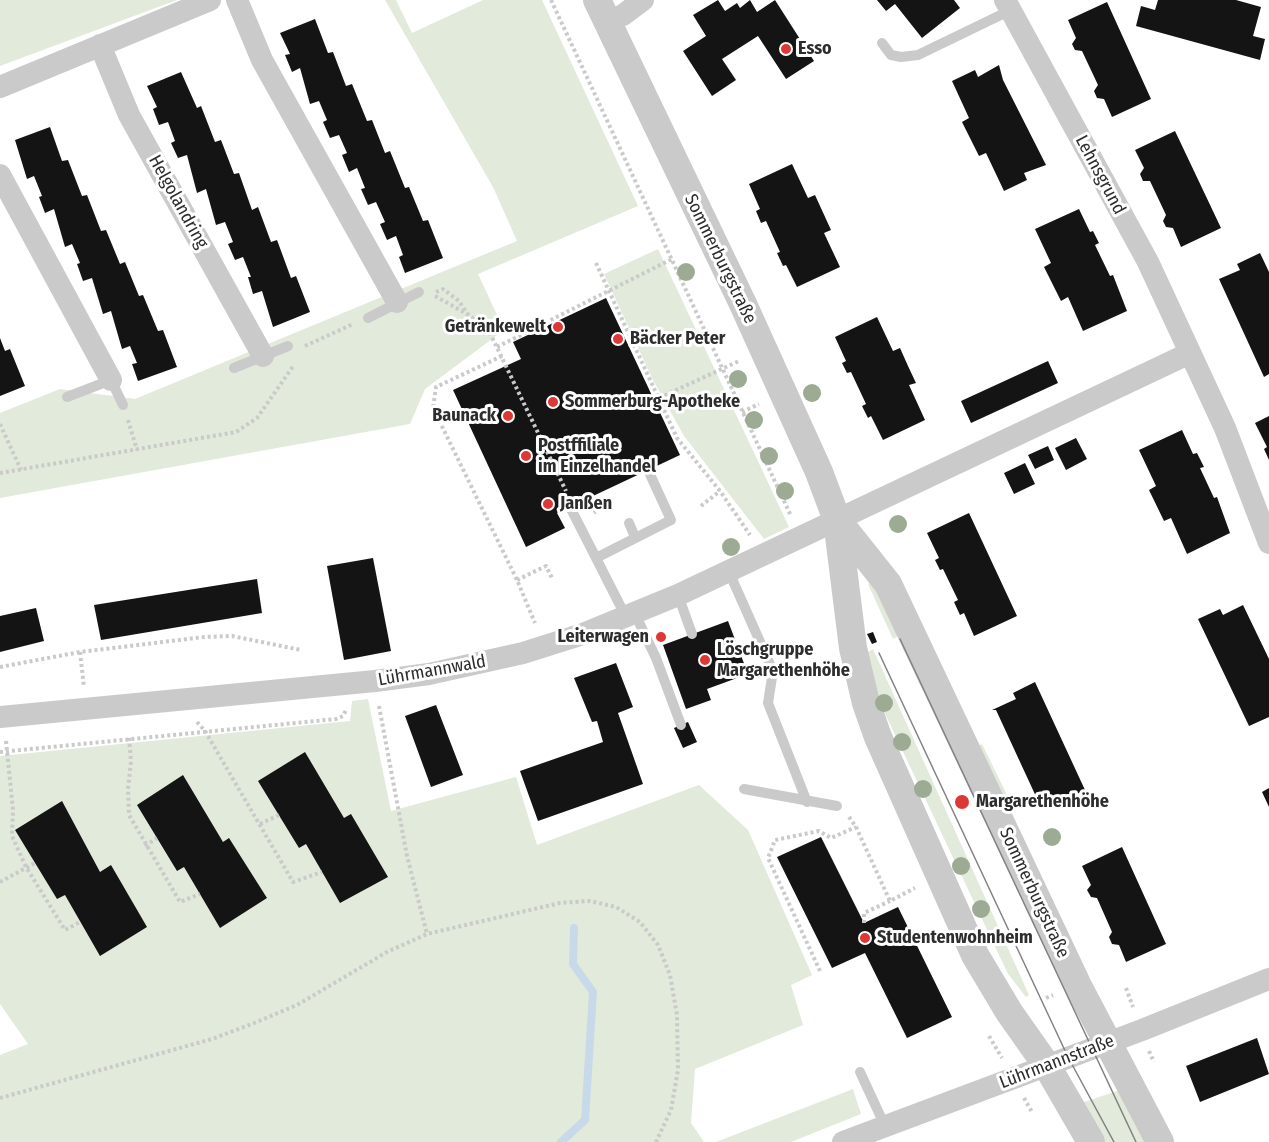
<!DOCTYPE html>
<html>
<head>
<meta charset="utf-8">
<style>
  body { margin:0 }
  canvas { display:block; background:#fff }
</style>
</head>
<body>
<canvas width="1269" height="1142"></canvas>
<script>
const c = document.querySelector('canvas').getContext('2d');
c.lineJoin = 'round';
function paint(path, color) {
  c.fillStyle = color;
  c.fill(path, 'evenodd');
}
function poly(rows) {
  const path = new Path2D();
  for (const r of rows) {
    path.moveTo(r[0], r[1]);
    for (let i = 2; i < r.length; i += 2) path.lineTo(r[i], r[i + 1]);
  }
  return path;
}
function strokePath(path, color, width, dash) {
  c.strokeStyle = color;
  c.lineWidth = width;
  c.lineCap = dash ? 'butt' : 'round';
  c.setLineDash(dash || []);
  c.stroke(path);
}
function drawText(font, color, halo, rows, align = 'center') {
  c.font = font + ' "Fira Sans Condensed",sans-serif';
  c.lineWidth = 6;
  c.setLineDash([]);
  c.textBaseline = 'middle';
  c.strokeStyle = halo;
  c.fillStyle = color;
  for (const [text, x, y, turn = 0] of rows) {
    c.save();
    c.translate(x, y);
    c.rotate((+turn || 0) * Math.PI / 180);
    c.textAlign = isNaN(turn) ? turn : align;
    if (halo) c.strokeText(text, 0, 0);
    c.fillText(text, 0, 0);
    c.restore();
  }
}
paint(poly([
  [0,0,177,0,0,66],
  [385,0,396,0,412,33,483,0,542,0,638,206,478,274,504,330,425,389,410,424,0,498,0,413,60,389,135,399,517,241,493,187],
  [658,249,789,527,764,539,684,436,653,380,604,274],
  [879,579,904,633,893,639,868,584],
  [873,649,1029,995,1026,997,1008,974,880,703,865,654],
  [368,699,391,811,516,777,537,845,699,785,748,830,812,975,791,985,803,1025,695,1069,691,1123,704,1142,0,1142,0,1055,28,1044,0,1004,0,756,350,721,352,701],
  [982,744,1012,805,1002,809,973,748],
  [853,1089,861,1114,791,1142,716,1142],
  [1120,1090,1145,1142,1101,1142,1081,1103]
]), '#e2eadb');
strokePath(poly([
  [561,1142,585,1120,593,992,573,964,574,928]
]), '#c8dae9', 8);
paint(poly([
  [718,0,725,11,737,3,740,8,750,0,757,12,775,0,814,61,786,79,758,36,722,59,736,80,712,96,683,51,706,36,693,15],
  [877,0,954,0,960,8,922,38,895,4,886,11],
  [1158,0,1236,0,1261,7,1253,36,1265,39,1260,60,1136,26,1141,6,1155,10],
  [1107,2,1151,99,1112,117,1104,99,1097,98,1094,91,1098,85,1082,51,1075,50,1072,44,1076,38,1068,20],
  [315,19,328,53,333,52,346,86,352,84,367,121,372,120,385,153,390,151,405,188,409,187,423,221,428,220,443,258,405,273,399,257,403,255,396,236,387,240,380,224,385,222,376,202,368,205,361,189,365,188,357,168,349,172,342,155,347,153,339,135,330,138,323,122,327,120,319,101,310,104,300,68,292,72,285,55,290,54,280,33],
  [999,65,1003,80,1046,165,1024,173,1027,180,1004,191,986,153,979,156,962,122,969,118,952,81,975,70,978,77],
  [181,72,197,108,201,106,215,142,221,140,234,174,239,173,252,210,258,207,271,242,277,240,291,278,296,276,310,312,273,327,262,291,253,294,248,277,251,277,243,257,235,260,228,244,233,242,225,222,216,225,206,189,197,193,187,155,178,158,171,143,175,141,168,122,159,125,153,109,157,107,147,86],
  [50,127,62,161,68,160,82,196,87,195,101,231,106,230,120,264,125,262,139,296,143,295,158,331,163,330,177,367,138,381,132,364,137,363,130,346,122,349,111,311,103,314,92,278,83,281,77,264,80,263,72,244,65,247,54,209,45,213,39,197,42,196,34,176,27,179,15,140],
  [1175,131,1221,228,1181,247,1173,228,1166,227,1163,221,1166,215,1150,181,1143,181,1140,174,1144,168,1135,150],
  [792,164,808,198,815,195,831,230,824,233,840,267,797,287,786,265,783,266,777,253,780,252,766,221,761,223,756,211,760,209,749,184],
  [1079,209,1090,232,1093,231,1099,243,1095,245,1110,276,1113,275,1127,311,1083,331,1068,297,1061,301,1044,267,1051,263,1035,229],
  [1260,253,1269,272,1269,374,1264,377,1219,279,1240,270,1237,264],
  [606,298,680,455,557,513,565,528,526,547,453,390,521,359,513,342],
  [877,317,893,351,900,348,908,366,916,383,909,385,925,420,883,440,871,416,868,418,862,406,866,404,851,372,847,373,842,363,846,361,835,337],
  [0,338,5,351,10,349,25,386,0,396],
  [1048,361,1058,383,971,423,961,401],
  [1269,416,1269,460,1264,449,1267,447,1255,423],
  [1182,430,1193,454,1197,453,1204,467,1200,468,1214,498,1217,497,1230,533,1187,554,1171,518,1164,521,1149,490,1156,486,1139,450],
  [1076,438,1087,459,1066,470,1055,448],
  [1048,446,1054,460,1035,469,1028,455],
  [1025,463,1035,484,1014,494,1004,473],
  [969,513,1017,616,974,636,964,613,960,615,954,602,958,600,943,569,940,570,935,560,939,558,927,533],
  [373,558,391,651,344,660,327,566],
  [257,579,262,613,101,640,94,605],
  [1243,605,1269,659,1269,717,1249,726,1198,619,1220,609,1223,615],
  [36,608,44,641,0,652,0,616],
  [728,621,748,674,707,689,711,700,686,709,663,645],
  [873,632,877,642,872,644,867,634],
  [616,663,633,707,618,713,643,784,538,821,520,771,603,742,597,721,592,722,574,678],
  [1035,682,1085,790,1062,801,1060,795,1034,807,1039,803,996,710,992,710,1016,699,1013,693],
  [436,705,463,775,431,787,405,716],
  [688,722,697,742,683,748,674,728],
  [305,752,344,818,351,814,388,877,340,903,306,844,299,848,258,781],
  [183,775,223,842,229,838,267,898,220,928,184,867,177,871,137,805],
  [1269,788,1269,807,1262,792],
  [62,801,100,872,111,865,147,927,100,956,65,895,57,899,15,830],
  [821,837,864,923,898,907,952,1017,907,1038,865,953,832,968,777,857],
  [1122,847,1166,944,1126,962,1119,945,1112,944,1109,937,1112,932,1097,898,1091,897,1087,890,1091,885,1082,866],
  [1257,1038,1269,1074,1200,1102,1186,1066]
]), '#141414');
strokePath(poly([
  [551,0,791,516],
  [596,263,677,438,720,491,750,535],
  [436,292,443,289,459,301,468,315],
  [435,296,469,315,490,333,566,491],
  [305,346,353,324],
  [497,347,672,259],
  [502,356,436,387,433,408,517,580,535,623],
  [659,398,739,361],
  [742,412,759,404],
  [128,420,137,450],
  [0,424,21,470],
  [0,473,236,432,257,418,294,365],
  [588,502,601,500,604,505,594,513],
  [701,506,720,491],
  [517,580,546,566,552,578],
  [80,652,84,687],
  [0,667,80,652,204,637,232,636,301,650],
  [379,706,407,856,427,934],
  [197,722,205,731,293,882,322,872],
  [129,738,131,761,128,789,129,815,180,902,200,894],
  [6,741,13,810,12,836,26,867,65,930,80,922],
  [0,752,336,719,343,716,347,708],
  [849,817,856,827,890,901,915,888],
  [260,824,279,815],
  [145,846,157,838],
  [0,882,35,863],
  [864,923,864,913,890,901],
  [820,971,768,858,775,840,819,831,831,838,856,827],
  [1126,988,1133,1007],
  [1046,998,1053,995],
  [989,1036,1002,1058],
  [1149,1051,1154,1062],
  [0,1098,212,1039,252,1024,297,1005,387,952,427,934,560,903,590,901,616,907,640,922,658,945,670,975,677,1015,678,1070,671,1110,656,1142],
  [1024,1098,1032,1112]
]), '#cacaca', 4, [3, 3]);
strokePath(poly([
  [882,43,891,55,901,57,918,55,1011,10],
  [368,318,419,292],
  [234,368,288,346],
  [67,397,111,380,123,405],
  [570,507,596,558],
  [629,523,635,537],
  [729,572,773,671,768,703,807,802],
  [678,595,692,634],
  [635,614,656,658,681,725],
  [626,617,596,558,671,520,648,470],
  [744,789,837,806],
  [860,1072,885,1126]
]), '#cacaca', 10);
strokePath(poly([
  [237,0,262,60,397,302],
  [1005,0,1148,262,1225,428,1269,543],
  [607,22,623,15,643,0],
  [100,45,129,115,263,356],
  [0,87,210,0],
  [0,175,111,380],
  [0,717,375,681,429,674,523,653,583,634,678,595,1190,353],
  [843,1142,1142,1030,1269,979]
]), '#cacaca', 22);
strokePath(poly([
  [597,0,743,304,819,472,837,520,853,648,866,703,878,737,975,955,1009,1012,1047,1066,1091,1142],
  [837,520,888,584,1078,986,1160,1142]
]), '#cacaca', 28);
strokePath(poly([
  [900,639,1136,1142],
  [879,653,1068,1057,1114,1142]
]), '#828282', 1.5);
c.fillStyle = '#9dab94';
for (const [x, y] of [
  [686,272],
  [738,379],
  [812,393],
  [754,420],
  [769,456],
  [785,491],
  [898,524],
  [731,547],
  [884,703],
  [902,742],
  [923,789],
  [1052,837],
  [961,866],
  [981,909]
]) {
  c.beginPath();
  c.arc(x, y, 9, 0, 2 * Math.PI);
  c.fill();
}
for (const [x, y, r, color] of [
  [786,49,6,"#dd3736"],
  [558,327,6,"#dd3736"],
  [618,339,6,"#dd3736"],
  [553,402,6,"#dd3736"],
  [508,416,6,"#dd3736"],
  [526,456,6,"#dd3736"],
  [548,504,6,"#dd3736"],
  [661,637,6,"#dd3736"],
  [705,660,6,"#dd3736"],
  [962,802,8,"#dd3736"],
  [865,938,6,"#dd3736"]
]) {
  const dot = new Path2D();
  dot.arc(x, y, r, 0, 2 * Math.PI);
  c.fillStyle = color;
  c.fill(dot);
  strokePath(dot, '#fff', 2);
}
drawText('bold 18px', '#2d2d2d', '#fff', [
  ["Esso",798,49],
  ["Getränkewelt",546,327,"right"],
  ["Bäcker Peter",630,339],
  ["Sommerburg-Apotheke",565,402],
  ["Baunack",496,416,"right"],
  ["Postffiliale",538,446],
  ["im Einzelhandel",538,467],
  ["Janßen",560,504],
  ["Leiterwagen",649,637,"right"],
  ["Löschgruppe",717,650],
  ["Margarethenhöhe",717,671],
  ["Margarethenhöhe",976,802],
  ["Studentenwohnheim",877,938]
], 'left');
drawText('18px', '#2d2d2d', '#fff', [
  ["Lehnsgrund",1100,175,62],
  ["Helgolandring",178,202,61],
  ["Sommerburgstraße",720,259,64],
  ["Lührmannwald",432,671,-10],
  ["Sommerburgstraße",1034,893,65],
  ["Lührmannstraße",1057,1062,-21]
]);
</script>
</body>
</html>
